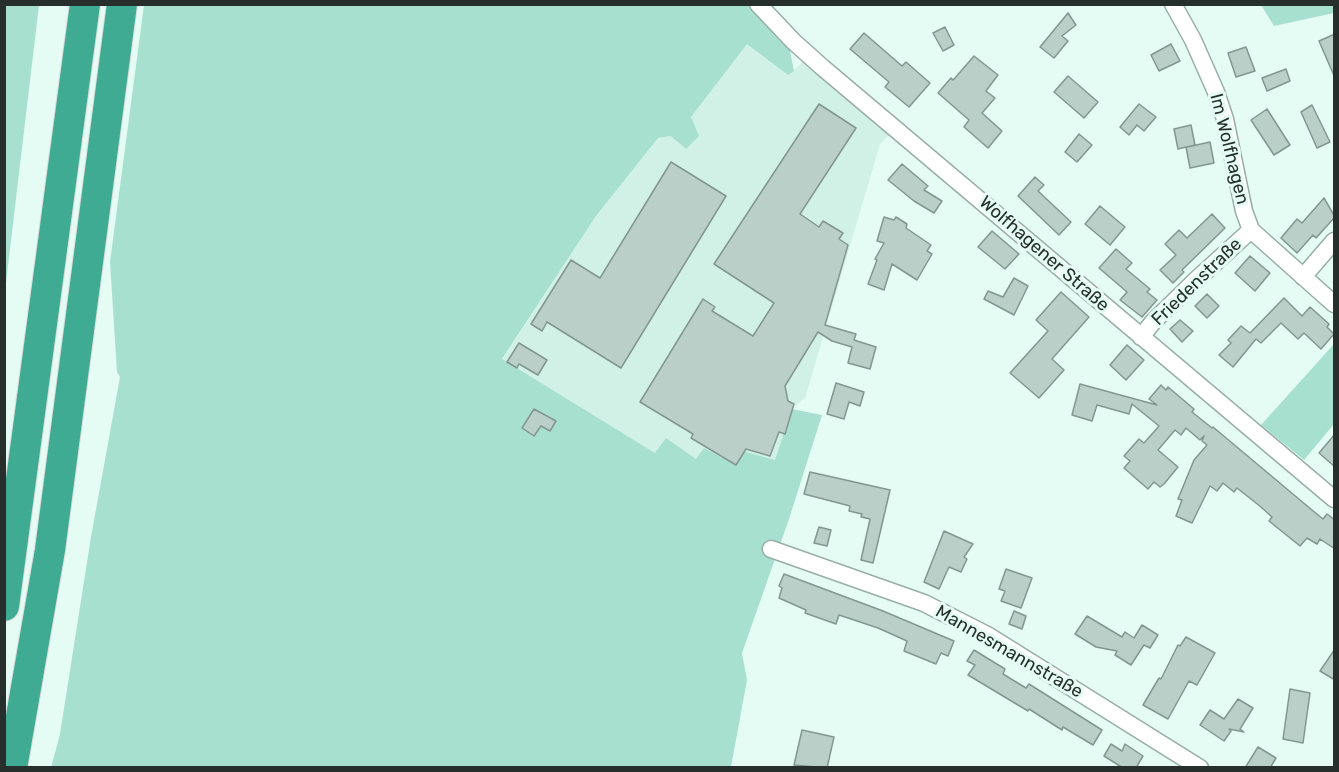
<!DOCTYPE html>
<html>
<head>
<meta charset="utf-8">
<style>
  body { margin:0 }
  #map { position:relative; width:1339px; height:772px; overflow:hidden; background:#e5fcf5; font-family:Rubik,sans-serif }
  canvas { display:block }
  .frame { position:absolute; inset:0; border:6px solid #272f2d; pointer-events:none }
</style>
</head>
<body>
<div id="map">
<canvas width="1339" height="772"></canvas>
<div class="frame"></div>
</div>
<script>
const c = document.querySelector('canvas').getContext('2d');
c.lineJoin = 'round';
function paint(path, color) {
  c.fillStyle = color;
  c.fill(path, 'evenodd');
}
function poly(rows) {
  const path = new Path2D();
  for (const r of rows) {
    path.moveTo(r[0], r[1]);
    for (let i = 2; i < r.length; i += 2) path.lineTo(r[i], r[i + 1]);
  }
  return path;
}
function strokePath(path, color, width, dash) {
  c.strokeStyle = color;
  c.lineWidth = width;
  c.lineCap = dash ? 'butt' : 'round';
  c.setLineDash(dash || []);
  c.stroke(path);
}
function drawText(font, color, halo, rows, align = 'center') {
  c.font = font + ' Rubik,sans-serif';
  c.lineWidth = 6;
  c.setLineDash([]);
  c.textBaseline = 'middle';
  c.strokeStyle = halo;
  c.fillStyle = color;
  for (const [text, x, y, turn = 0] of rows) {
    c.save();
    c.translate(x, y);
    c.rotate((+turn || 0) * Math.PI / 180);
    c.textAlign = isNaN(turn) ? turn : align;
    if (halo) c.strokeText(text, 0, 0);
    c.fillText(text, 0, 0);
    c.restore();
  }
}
paint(poly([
  [747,43,788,75,805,60,891,133,880,144,805,398,792,409,776,460,743,451,734,465,655,453,502,360,596,216,658,138,671,136,690,118]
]), '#d1f0e6');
paint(poly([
  [5,4,39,5,5,291,4,5],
  [144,5,750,5,789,46,794,71,788,75,747,44,691,117,699,136,686,149,671,136,658,138,596,216,502,359,655,453,666,438,696,459,704,448,734,464,743,451,775,460,792,409,822,415,789,519,742,653,747,680,731,767,51,768,60,734,91,537,120,377,117,372,110,262],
  [1261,5,1334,5,1334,13,1274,26],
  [1334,344,1334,424,1304,460,1261,425]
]), '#a8e0d0');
const building = poly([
  [1068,13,1076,25,1062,36,1068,41,1054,58,1040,47,1068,13],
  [945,27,954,45,943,51,933,33,945,27],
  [864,33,902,66,906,62,930,83,909,107,885,87,889,82,850,49,864,33],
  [1335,34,1335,78,1319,41,1335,34],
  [1171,44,1180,61,1159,71,1151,55,1171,44],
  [1246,47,1255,71,1236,77,1228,53,1246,47],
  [974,56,998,75,986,91,995,98,982,113,1002,131,988,148,964,127,969,120,938,93,951,78,953,80,955,78,974,56],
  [1286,69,1290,81,1267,91,1262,78,1286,69],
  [1068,76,1098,102,1084,118,1054,92,1068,76],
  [819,104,856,128,800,214,819,227,823,221,843,233,839,239,848,245,825,325,856,334,854,340,876,347,870,369,848,363,852,347,832,341,818,332,785,386,788,401,794,404,785,434,779,432,770,456,746,449,736,465,691,438,693,434,640,402,703,299,715,307,712,311,753,336,774,303,714,264,819,104],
  [1139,104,1156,117,1144,131,1137,125,1129,135,1120,127,1139,104],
  [1312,105,1330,142,1317,148,1301,112,1312,105],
  [1267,109,1290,145,1274,155,1251,120,1267,109],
  [1191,125,1195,145,1187,147,1210,142,1214,163,1190,168,1186,147,1178,149,1174,129,1191,125],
  [1079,134,1092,145,1077,162,1065,152,1079,134],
  [671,162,726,196,621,368,547,322,542,331,531,324,571,260,600,278,671,162],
  [902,164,928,186,924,190,942,201,934,213,914,201,888,180,902,164],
  [1035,177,1044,185,1038,191,1071,222,1059,235,1018,196,1035,177],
  [1324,198,1335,217,1316,238,1313,235,1297,253,1281,238,1297,219,1302,223,1324,198],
  [1100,206,1125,227,1110,245,1085,224,1100,206],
  [1212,214,1225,228,1182,270,1184,272,1173,283,1160,270,1176,255,1165,244,1179,230,1187,238,1212,214],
  [884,217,894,220,896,217,907,224,906,228,931,245,927,251,932,254,917,280,892,264,884,290,868,284,877,260,875,259,884,243,877,241,884,217],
  [992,231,1019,254,1005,269,978,247,992,231],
  [1116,249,1132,263,1126,269,1150,289,1147,292,1157,300,1142,317,1120,300,1127,292,1099,268,1116,249],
  [1250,256,1270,273,1255,291,1235,273,1250,256],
  [1014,278,1028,286,1014,315,984,299,988,291,1003,297,1014,278],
  [1061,292,1089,317,1052,359,1064,370,1039,398,1010,373,1048,331,1036,320,1061,292],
  [1207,294,1219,306,1207,318,1195,306,1207,294],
  [1284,298,1302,316,1310,307,1329,324,1327,327,1334,334,1321,349,1304,333,1298,339,1281,323,1261,343,1256,339,1233,367,1219,355,1231,343,1228,340,1241,326,1250,333,1284,298],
  [1180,320,1193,331,1182,342,1170,329,1180,320],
  [519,343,547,360,538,375,519,364,517,368,507,362,519,343],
  [1127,345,1144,360,1126,380,1110,365,1127,345],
  [836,383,864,392,860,406,849,402,844,419,827,414,836,383],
  [1080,384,1157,405,1149,399,1161,385,1166,390,1168,387,1194,409,1192,412,1212,428,1213,427,1312,510,1323,519,1327,514,1335,520,1335,549,1320,539,1317,544,1307,538,1300,546,1269,521,1272,517,1261,507,1237,488,1234,492,1223,483,1217,491,1210,486,1192,523,1176,516,1182,500,1178,499,1194,460,1207,445,1202,441,1204,436,1200,440,1186,428,1181,435,1175,430,1158,450,1178,467,1164,484,1160,487,1154,482,1148,489,1124,468,1130,461,1124,456,1139,439,1144,443,1159,426,1132,404,1129,414,1097,405,1092,421,1072,415,1080,384],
  [534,409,556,421,550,431,541,426,534,436,522,428,534,409],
  [1335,434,1335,467,1319,453,1335,434],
  [810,472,890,490,873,563,861,560,870,519,861,517,862,514,849,511,850,506,804,494,810,472],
  [819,527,831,530,827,546,814,543,819,527],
  [944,531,973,544,964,557,967,559,961,572,949,567,939,589,924,582,944,531],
  [1006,569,1032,578,1021,608,1001,601,1005,591,999,589,1006,569],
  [784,574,883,611,954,641,948,656,941,653,936,664,904,651,907,641,878,628,839,615,836,624,805,613,806,610,779,598,782,588,779,586,784,574],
  [1014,611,1026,616,1022,629,1009,624,1014,611],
  [1087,616,1122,637,1125,632,1134,638,1142,625,1158,635,1150,648,1144,645,1131,665,1115,655,1117,651,1096,647,1075,634,1087,616],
  [1186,637,1215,653,1197,685,1189,681,1168,719,1143,705,1159,678,1161,679,1178,645,1180,646,1186,637],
  [1335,649,1335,680,1320,671,1335,649],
  [974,650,1005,669,1003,674,1026,688,1029,684,1102,730,1093,745,1063,727,1062,730,1029,709,1028,711,968,675,975,665,967,661,974,650],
  [1290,689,1310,693,1303,743,1283,739,1290,689],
  [1238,699,1253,708,1240,729,1244,732,1229,729,1231,731,1224,741,1200,725,1210,710,1224,719,1238,699],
  [802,730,834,737,827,768,794,765,802,730],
  [1111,744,1122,751,1125,744,1143,756,1136,768,1123,768,1104,756,1111,744],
  [1258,747,1276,758,1270,768,1245,768,1258,747]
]);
paint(building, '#b9cfc8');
strokePath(building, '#829790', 1.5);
const minor = poly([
  [758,4,794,42,822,67,1334,499],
  [1173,4,1193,40,1216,92,1225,119,1244,211,1251,230,1334,304],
  [1303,277,1334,241],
  [1141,337,1153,322,1196,280,1251,230],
  [771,549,924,603,989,636,1200,768]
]);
const motorway = poly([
  [4,606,85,4],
  [12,768,50,550,122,4]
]);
strokePath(minor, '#98aea7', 19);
strokePath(motorway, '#d8dad9', 32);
strokePath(minor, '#fff', 16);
strokePath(motorway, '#3fab92', 30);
drawText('18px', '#272f2d', '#e5fcf5', [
  ["Im Wolfhagen",1229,149,76],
  ["Wolfhagener Straße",1044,254,41],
  ["Friedenstraße",1197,282,-44],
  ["Mannesmannstraße",1009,652,30]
]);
</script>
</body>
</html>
